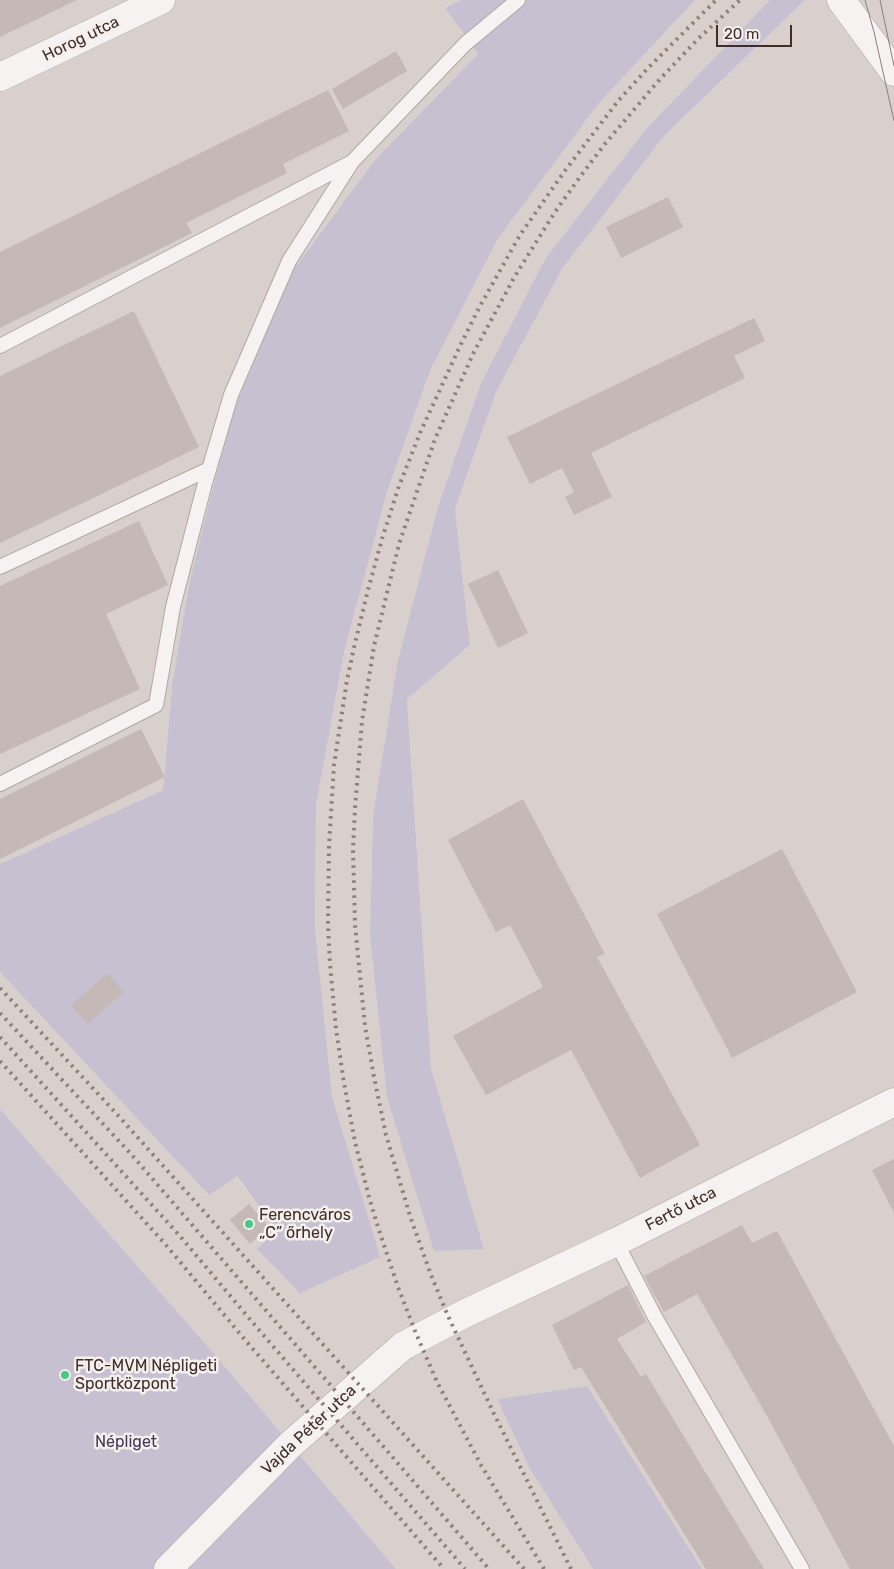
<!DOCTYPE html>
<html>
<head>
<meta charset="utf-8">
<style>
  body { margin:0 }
  #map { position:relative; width:894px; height:1569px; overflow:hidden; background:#e7e0de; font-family:Rubik,sans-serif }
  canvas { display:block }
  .scale { position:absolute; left:716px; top:25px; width:76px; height:22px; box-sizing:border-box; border:2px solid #3e2d28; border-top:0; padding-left:6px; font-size:15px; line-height:18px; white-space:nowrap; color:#3e2d28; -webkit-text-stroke:4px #f5efee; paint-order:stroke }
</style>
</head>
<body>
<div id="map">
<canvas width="894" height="1569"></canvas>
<div class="scale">20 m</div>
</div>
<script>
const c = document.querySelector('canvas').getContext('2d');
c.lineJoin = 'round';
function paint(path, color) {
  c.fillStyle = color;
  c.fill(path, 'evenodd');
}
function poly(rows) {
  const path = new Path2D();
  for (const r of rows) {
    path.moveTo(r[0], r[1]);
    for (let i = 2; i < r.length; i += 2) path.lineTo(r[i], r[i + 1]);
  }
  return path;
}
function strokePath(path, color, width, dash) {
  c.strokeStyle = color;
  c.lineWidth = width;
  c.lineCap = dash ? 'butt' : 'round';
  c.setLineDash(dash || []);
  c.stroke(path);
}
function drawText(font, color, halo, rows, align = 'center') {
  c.font = font + ' Rubik,sans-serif';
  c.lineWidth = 5;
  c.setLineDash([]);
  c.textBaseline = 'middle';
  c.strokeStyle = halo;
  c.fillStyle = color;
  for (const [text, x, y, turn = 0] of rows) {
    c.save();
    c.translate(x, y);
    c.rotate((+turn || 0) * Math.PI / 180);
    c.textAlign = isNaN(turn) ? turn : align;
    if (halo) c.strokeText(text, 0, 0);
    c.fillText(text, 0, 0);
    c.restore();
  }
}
paint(poly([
  [0,0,461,0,445,8,478,54,375,160,294,269,172,686,163,790,0,864],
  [695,0,770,0,646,129,545,259,481,383,438,506,397,664,373,816,370,934,484,1249,431,1068,407,698,470,645,455,509,496,392,562,269,664,136,805,0,894,0,894,1569,702,1569,587,1386,497,1399,531,1471,593,1569,396,1569,216,1356,0,1109,0,972,209,1194,236,1176,276,1230,257,1249,379,1257,332,1095,315,928,316,805,344,652,387,492,431,367,499,237,599,103]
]), '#d9cfcd');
paint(poly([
  [461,0,695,0,599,103,499,237,431,368,387,492,344,652,316,805,315,928,332,1096,380,1257,300,1293,257,1249,276,1230,237,1176,209,1195,0,972,0,864,163,790,172,686,190,581,231,416,294,269,375,160,478,54,445,8],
  [770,0,805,0,664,136,562,269,496,392,455,509,470,645,407,699,431,1068,484,1249,434,1251,387,1097,370,934,373,816,397,664,438,506,481,383,545,259,646,129],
  [0,1109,216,1356,396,1569,0,1569],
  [587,1386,702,1569,593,1569,531,1471,497,1399]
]), '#c6c0d1');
paint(poly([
  [0,0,77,0,0,37],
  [396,51,407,71,343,109,332,89],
  [328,90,349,131,283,164,287,173,186,223,192,233,0,328,0,252],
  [668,197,683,227,621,258,606,227],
  [134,311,199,447,0,543,0,376],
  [754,318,765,341,734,356,745,378,591,453,612,497,574,515,565,497,574,492,562,468,530,484,507,437],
  [139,521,168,585,106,614,140,689,0,754,0,586],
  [498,570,528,633,498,648,468,584],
  [141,729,165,777,0,859,0,799],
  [523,799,605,954,597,957,700,1145,640,1178,571,1050,486,1095,453,1036,543,987,510,925,496,932,448,840],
  [782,849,857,992,732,1058,657,914],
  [107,973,124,992,88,1024,71,1005],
  [894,1159,894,1213,872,1170],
  [249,1204,269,1227,250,1244,230,1220],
  [742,1225,752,1243,777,1231,894,1446,894,1569,850,1569,767,1416,697,1294,664,1312,644,1276],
  [628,1285,646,1322,617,1339,641,1377,646,1374,764,1569,706,1569,581,1367,574,1370,552,1325]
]), '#c4b9b6');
const service = poly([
  [0,346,352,162,465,44,518,0],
  [0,567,209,469],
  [0,784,156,705,173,607,205,483,231,395,289,261,352,162],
  [616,1242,655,1317,802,1569]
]);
const minor = poly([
  [0,77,161,0]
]);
const tertiary = poly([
  [841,0,894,72],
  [168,1569,291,1444,403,1346,466,1313,616,1242,894,1102]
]);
strokePath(service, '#b1a7a4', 16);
strokePath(minor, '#b1a7a4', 29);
strokePath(tertiary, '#b1a7a4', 29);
strokePath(service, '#f6f2f1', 14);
strokePath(minor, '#f6f2f1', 28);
strokePath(tertiary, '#f6f2f1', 28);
strokePath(poly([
  [865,0,874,32,894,121],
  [880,0,894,66]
]), '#907e78', 1);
strokePath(poly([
  [0,988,114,1111,524,1569],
  [0,1013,131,1154,489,1569],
  [0,1037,179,1235,259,1330,465,1569],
  [0,1061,166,1245,246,1341,444,1569],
  [544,1569,481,1465,437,1382,415,1331,398,1287,378,1227,369,1197,355,1142,344,1083,336,1029,330,964,328,924,329,846,334,765,347,680,355,643,368,590,382,539,399,486,420,433,460,346,480,306,520,235,564,172,618,101,648,68,716,0],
  [571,1569,494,1414,448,1316,431,1275,410,1216,386,1135,374,1077,365,1026,355,925,353,849,355,808,362,721,374,646,399,544,435,439,474,352,515,276,555,212,577,181,604,145,660,79,698,39,740,0]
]), '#907e78', 4, [2.5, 5]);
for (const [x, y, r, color] of [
  [249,1224,5,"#47c983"],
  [65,1375,5,"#47c983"]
]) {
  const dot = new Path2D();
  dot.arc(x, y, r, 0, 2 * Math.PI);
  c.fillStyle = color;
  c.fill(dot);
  strokePath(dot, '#f5efee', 2);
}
drawText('16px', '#3e2d28', '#f5efee', [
  ["Horog utca",81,39,-26],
  ["Fertő utca",681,1209,-27],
  ["Vajda Péter utca",309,1430,-43]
]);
drawText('16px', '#3e2d28', '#f5efee', [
  ["Ferencváros",259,1215],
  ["„C” őrhely",259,1233],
  ["FTC-MVM Népligeti",75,1366],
  ["Sportközpont",75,1384]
], 'left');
drawText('16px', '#453659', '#f5efee', [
  ["Népliget",126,1442]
]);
</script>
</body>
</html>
